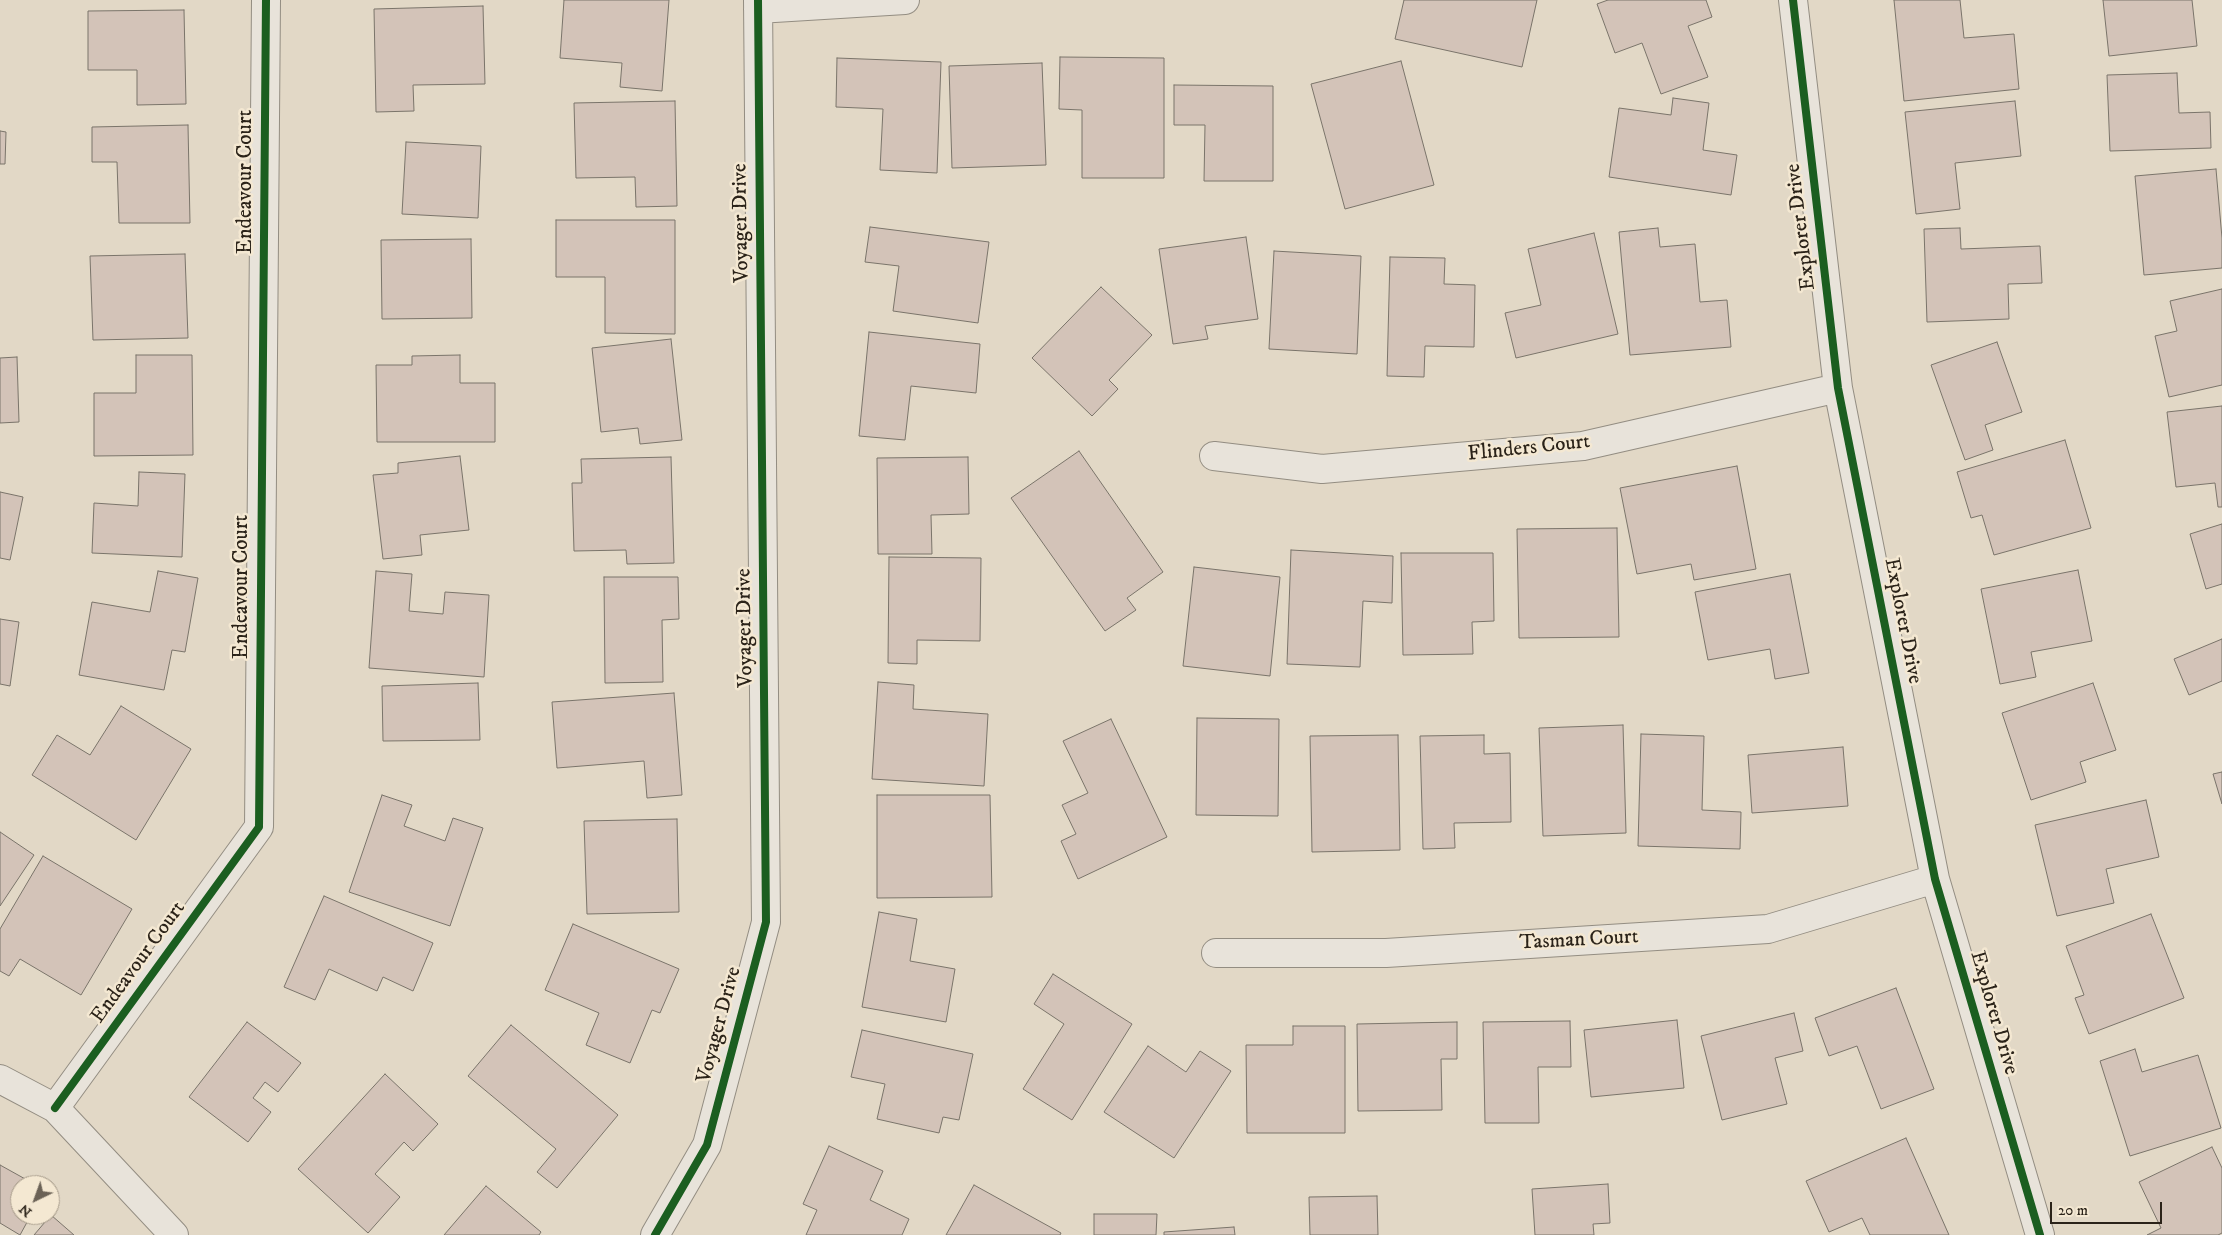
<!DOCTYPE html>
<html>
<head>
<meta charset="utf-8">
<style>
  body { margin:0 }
  #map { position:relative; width:2222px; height:1235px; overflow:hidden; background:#e2d8c6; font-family:"IM FELL DW Pica",serif }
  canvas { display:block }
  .north { position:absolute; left:10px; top:1175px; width:50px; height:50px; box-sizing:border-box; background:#f4e8d2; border:1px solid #a49988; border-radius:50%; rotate:222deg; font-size:14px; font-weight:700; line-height:20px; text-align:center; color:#2b2319 }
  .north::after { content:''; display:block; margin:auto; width:18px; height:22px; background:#6b6256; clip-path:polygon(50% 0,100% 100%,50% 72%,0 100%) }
  .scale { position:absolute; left:2050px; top:1202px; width:112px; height:22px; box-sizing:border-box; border:2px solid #2b2319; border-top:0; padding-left:6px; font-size:15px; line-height:18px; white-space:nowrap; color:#2b2319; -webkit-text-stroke:4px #f4e8d2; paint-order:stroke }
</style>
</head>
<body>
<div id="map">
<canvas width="2222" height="1235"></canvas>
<div class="north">N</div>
<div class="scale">20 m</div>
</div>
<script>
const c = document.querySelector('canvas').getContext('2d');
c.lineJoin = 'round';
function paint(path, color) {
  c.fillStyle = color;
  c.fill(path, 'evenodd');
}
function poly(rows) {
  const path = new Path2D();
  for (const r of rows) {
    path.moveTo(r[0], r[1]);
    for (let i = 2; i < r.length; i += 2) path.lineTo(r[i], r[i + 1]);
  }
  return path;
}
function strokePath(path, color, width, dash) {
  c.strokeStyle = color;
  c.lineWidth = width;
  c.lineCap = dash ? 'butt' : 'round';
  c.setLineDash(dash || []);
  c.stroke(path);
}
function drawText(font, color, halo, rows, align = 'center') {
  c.font = font + ' "IM FELL DW Pica",serif';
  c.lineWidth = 5;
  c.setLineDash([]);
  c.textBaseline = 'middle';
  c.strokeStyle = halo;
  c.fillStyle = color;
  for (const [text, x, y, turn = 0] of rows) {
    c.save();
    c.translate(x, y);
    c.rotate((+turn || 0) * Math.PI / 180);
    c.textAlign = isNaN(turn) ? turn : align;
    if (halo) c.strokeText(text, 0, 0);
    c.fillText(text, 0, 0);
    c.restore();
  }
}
const building = poly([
  [564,0,669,0,662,91,620,87,622,63,560,58,564,0],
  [1404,0,1537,0,1522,67,1395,39,1404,0],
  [1608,0,1706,0,1712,17,1688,26,1708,77,1661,94,1642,43,1615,53,1597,4,1608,0],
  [1894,0,1960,0,1964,38,2014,34,2019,89,1904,101,1894,0],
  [2103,0,2192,0,2197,46,2109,56,2103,0],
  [483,6,485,84,413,85,414,111,376,112,374,9,483,6],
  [184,10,186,104,137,105,137,70,88,70,88,11,184,10],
  [1060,57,1164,58,1164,178,1082,178,1082,110,1059,109,1060,57],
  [837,58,941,62,937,173,880,170,883,109,836,107,837,58],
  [1401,61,1434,185,1345,209,1311,84,1401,61],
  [1042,63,1046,165,952,168,949,66,1042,63],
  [2177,73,2179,113,2210,112,2211,148,2110,151,2107,75,2177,73],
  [1174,85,1273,86,1273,181,1204,181,1205,125,1174,125,1174,85],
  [1673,98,1709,103,1703,150,1737,155,1731,195,1609,177,1619,108,1671,115,1673,98],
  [675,101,677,206,636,207,635,177,576,178,574,103,675,101],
  [2015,101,2021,156,1955,163,1960,209,1916,214,1905,112,2015,101],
  [188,125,190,223,119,223,117,162,92,162,92,127,188,125],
  [0,131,6,132,5,164,0,164,0,131],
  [406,142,481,146,478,218,402,214,406,142],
  [2216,169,2222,238,2222,268,2144,275,2135,176,2216,169],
  [556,220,675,220,675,334,605,333,605,277,556,277,556,220],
  [870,227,989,242,978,323,893,311,899,266,865,262,870,227],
  [1658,228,1660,247,1695,244,1700,302,1727,300,1731,347,1630,355,1619,232,1658,228],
  [1960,228,1961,249,2040,246,2042,283,2008,284,2009,319,1927,322,1924,229,1960,228],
  [1594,233,1618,334,1516,358,1505,313,1541,305,1528,249,1594,233],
  [1246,237,1258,319,1205,326,1208,339,1173,344,1159,249,1246,237],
  [471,239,472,318,382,319,381,240,471,239],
  [1274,251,1361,256,1357,354,1269,349,1274,251],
  [185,254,188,338,93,340,90,256,185,254],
  [1390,257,1445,258,1444,284,1475,285,1474,347,1425,346,1424,377,1387,376,1390,257],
  [1101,287,1152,335,1109,380,1118,389,1092,416,1032,358,1101,287],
  [2222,289,2222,385,2169,397,2155,336,2177,331,2170,301,2222,289],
  [869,332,980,344,976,393,911,386,905,440,859,436,869,332],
  [671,339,682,440,640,444,638,428,601,432,592,348,671,339],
  [1997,342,2022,412,1985,425,1993,450,1965,460,1931,365,1997,342],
  [136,355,192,355,193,455,94,456,94,393,136,393,136,355],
  [460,355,460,383,495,383,495,442,377,442,376,365,412,365,412,356,460,355],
  [17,357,19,422,0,423,0,358,17,357],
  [2222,406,2222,507,2218,507,2215,483,2176,487,2167,412,2222,406],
  [2065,440,2091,528,1994,555,1982,515,1971,518,1957,472,2065,440],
  [1079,451,1163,572,1127,598,1136,610,1105,631,1011,498,1079,451],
  [460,456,469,530,420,535,422,555,383,559,373,475,398,473,398,463,460,456],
  [671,457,674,563,627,564,626,550,574,551,572,483,582,483,581,459,671,457],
  [968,457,969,514,931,515,932,554,878,554,877,458,968,457],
  [1737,466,1756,569,1694,580,1691,564,1637,574,1620,488,1737,466],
  [139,472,185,474,182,557,92,553,94,503,138,506,139,472],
  [0,492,23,497,10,560,0,558,0,492],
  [2222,524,2222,584,2206,589,2190,534,2222,524],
  [1617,528,1619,637,1519,638,1517,529,1617,528],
  [1291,550,1393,556,1392,603,1363,601,1360,667,1287,664,1291,550],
  [1401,553,1493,553,1494,621,1472,622,1473,654,1403,655,1401,553],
  [889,557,981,558,980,641,917,640,917,664,888,663,889,557],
  [1194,567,1280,577,1270,676,1183,666,1194,567],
  [2078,570,2092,641,2031,652,2036,677,2000,684,1981,589,2078,570],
  [158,571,198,578,185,652,172,650,164,690,79,675,92,602,150,612,158,571],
  [376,571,412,574,409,611,443,614,445,592,489,595,484,677,369,668,376,571],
  [1790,574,1809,673,1775,679,1770,649,1708,660,1695,592,1790,574],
  [604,577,678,577,679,619,662,620,663,682,605,683,604,577],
  [0,619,19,622,10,686,0,684,0,619],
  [2222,639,2222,681,2189,695,2174,659,2222,639],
  [878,682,914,685,913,709,988,714,984,786,872,779,878,682],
  [478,683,480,740,383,741,382,686,478,683],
  [2093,683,2116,750,2080,762,2086,782,2031,800,2002,713,2093,683],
  [674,693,682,795,647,798,644,761,557,768,552,702,674,693],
  [121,706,191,749,136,840,32,775,57,735,90,755,121,706],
  [1197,718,1279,719,1278,816,1196,815,1197,718],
  [1111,719,1167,837,1078,879,1061,841,1076,834,1062,805,1088,793,1063,741,1111,719],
  [1623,725,1626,833,1543,836,1539,728,1623,725],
  [1641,734,1704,736,1702,810,1741,812,1740,849,1638,846,1641,734],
  [1398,735,1400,850,1312,852,1310,736,1398,735],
  [1484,735,1484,754,1510,753,1511,822,1454,823,1455,848,1423,849,1420,736,1484,735],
  [1843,747,1848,806,1752,813,1748,755,1843,747],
  [2222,772,2222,804,2213,774,2222,772],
  [382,795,412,805,404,826,445,841,453,818,483,828,450,926,349,892,382,795],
  [877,795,990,795,992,897,877,898,877,795],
  [2146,800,2159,857,2106,869,2114,903,2057,916,2035,825,2146,800],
  [677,819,679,912,587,914,584,821,677,819],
  [0,832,34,855,0,906,0,832],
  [43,856,132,909,81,995,20,959,9,976,0,971,0,929,43,856],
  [324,896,433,943,413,991,383,977,377,991,329,969,315,1000,284,987,324,896],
  [879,912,917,919,910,961,955,969,946,1022,862,1007,879,912],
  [2151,914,2184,998,2089,1034,2075,998,2084,995,2066,946,2151,914],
  [573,924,679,969,660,1013,652,1010,630,1063,586,1045,599,1013,545,990,573,924],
  [1053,974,1132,1024,1072,1120,1023,1089,1064,1024,1034,1004,1053,974],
  [1896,988,1934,1089,1881,1109,1857,1046,1829,1056,1815,1018,1896,988],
  [1794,1013,1803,1051,1775,1058,1787,1104,1722,1120,1701,1036,1794,1013],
  [1677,1020,1684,1088,1591,1097,1584,1030,1677,1020],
  [1570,1021,1571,1067,1538,1067,1539,1123,1485,1123,1483,1022,1570,1021],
  [247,1022,301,1063,278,1092,265,1082,253,1098,271,1112,248,1142,189,1097,247,1022],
  [1457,1022,1457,1059,1441,1059,1442,1110,1358,1111,1357,1024,1457,1022],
  [511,1025,618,1115,557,1188,537,1172,556,1149,468,1076,511,1025],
  [1293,1026,1345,1026,1345,1133,1247,1133,1246,1045,1293,1045,1293,1026],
  [862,1030,973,1054,959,1120,943,1117,939,1133,877,1119,885,1084,851,1077,862,1030],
  [1148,1046,1186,1072,1200,1051,1231,1071,1174,1158,1104,1112,1148,1046],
  [2135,1049,2142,1072,2198,1055,2221,1128,2130,1156,2100,1061,2135,1049],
  [385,1074,438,1124,413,1151,404,1142,375,1174,400,1197,368,1233,298,1169,385,1074],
  [1906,1138,1949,1235,1870,1235,1862,1218,1829,1232,1806,1181,1906,1138],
  [829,1146,883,1171,870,1200,909,1219,902,1235,806,1235,817,1210,803,1204,829,1146],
  [2212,1147,2222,1168,2222,1233,2218,1235,2147,1235,2161,1228,2139,1182,2212,1147],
  [0,1165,36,1185,20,1185,20,1215,31,1215,20,1235,0,1223,0,1165],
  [1608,1184,1610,1223,1593,1224,1594,1235,1535,1235,1532,1189,1608,1184],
  [974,1185,1061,1233,1060,1235,946,1235,974,1185],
  [486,1186,541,1232,539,1235,444,1235,486,1186],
  [1377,1196,1378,1235,1310,1235,1309,1197,1377,1196],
  [1094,1214,1157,1214,1156,1235,1094,1235,1094,1214],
  [51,1215,74,1235,34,1235,51,1215],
  [1234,1227,1235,1235,1164,1235,1164,1232,1234,1227]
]);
paint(building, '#d3c3b8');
strokePath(building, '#7a746a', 1);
const minor = poly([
  [1793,0,1838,388,1935,879,2040,1235],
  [758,9,905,0],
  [1214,456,1322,469,1583,446,1838,388],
  [1216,953,1386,953,1768,929,1935,879],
  [0,1079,55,1108,174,1235],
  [55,1108,259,827,266,0],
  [655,1235,707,1145,766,922,758,0]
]);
strokePath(minor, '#938d82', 30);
strokePath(minor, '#e8e3da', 28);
strokePath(poly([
  [1793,0,1838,388,1935,879,2040,1235],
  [55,1108,259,827,266,0],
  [655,1235,707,1145,766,922,758,0]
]), '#1b5e20', 8);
drawText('21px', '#2b2319', '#f4e8d2', [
  ["Endeavour Court",247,182,-90],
  ["Voyager Drive",742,223,-91],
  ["Explorer Drive",1802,227,-97],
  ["Flinders Court",1529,449,-6],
  ["Endeavour Court",243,587,-90],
  ["Explorer Drive",1902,621,79],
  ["Voyager Drive",746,628,-91],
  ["Tasman Court",1579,941,-3],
  ["Endeavour Court",139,963,-54],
  ["Explorer Drive",1993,1013,74],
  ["Voyager Drive",720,1025,-75]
]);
</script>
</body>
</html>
